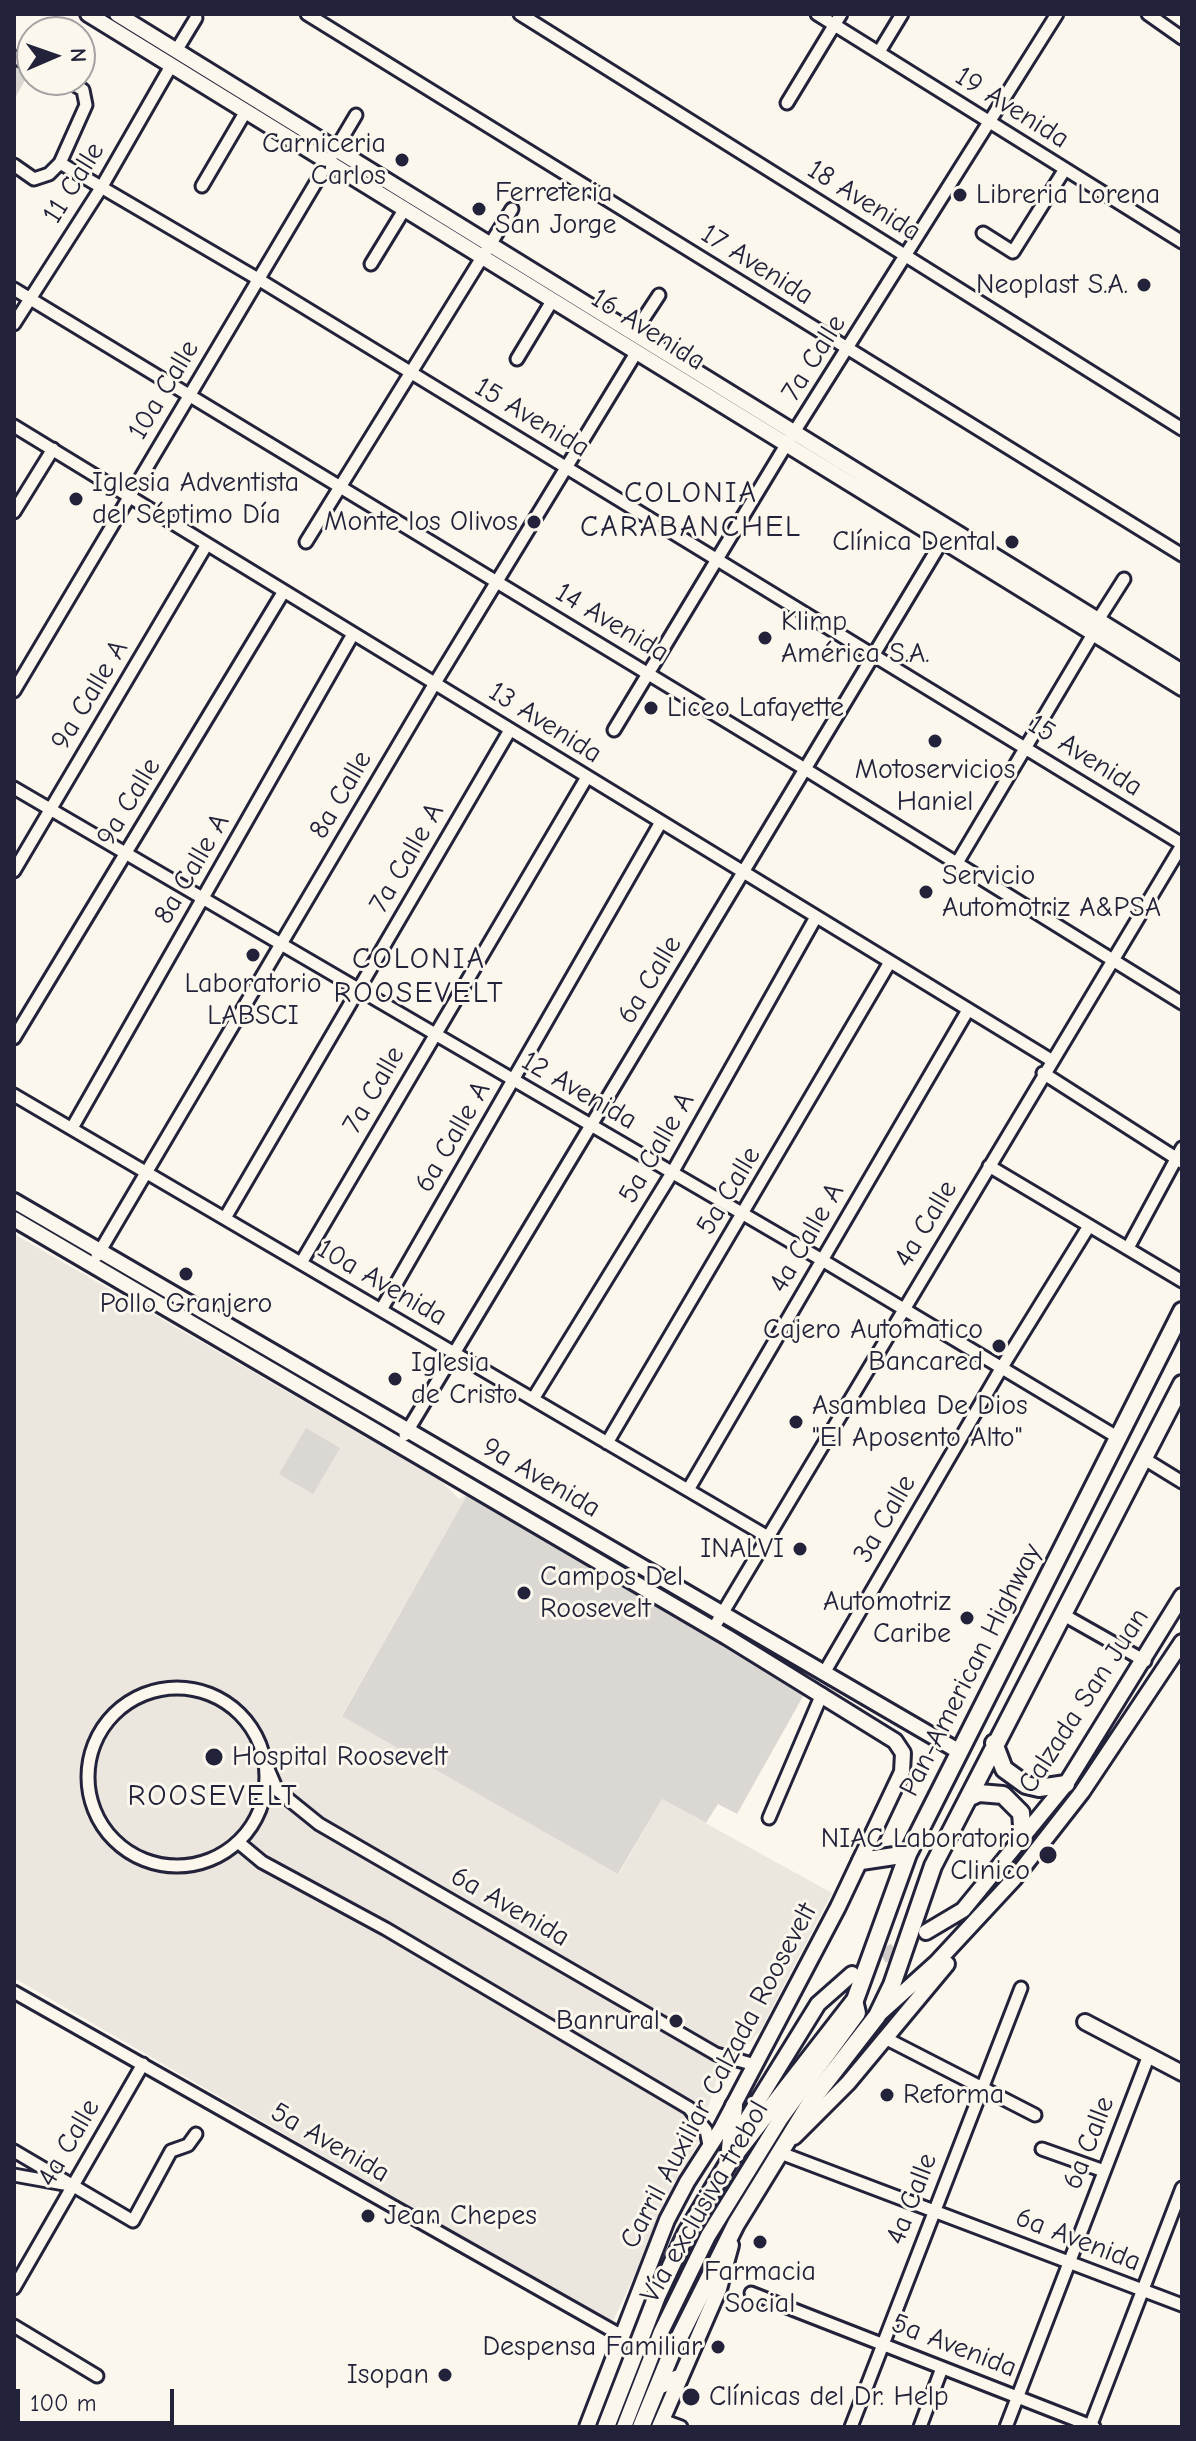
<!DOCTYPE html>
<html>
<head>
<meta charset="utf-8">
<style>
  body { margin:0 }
  #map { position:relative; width:1196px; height:2441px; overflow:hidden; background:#fbf7ec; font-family:"Comic Neue",sans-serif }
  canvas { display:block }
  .frame { position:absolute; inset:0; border:16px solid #22223b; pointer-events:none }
  .north { position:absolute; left:16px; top:16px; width:80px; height:80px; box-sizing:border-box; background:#fbf7ec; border:2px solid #a4a2a5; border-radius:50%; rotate:88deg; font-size:22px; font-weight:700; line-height:32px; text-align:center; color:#22223b }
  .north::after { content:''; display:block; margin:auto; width:28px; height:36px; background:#22223b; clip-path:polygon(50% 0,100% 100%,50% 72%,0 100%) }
  .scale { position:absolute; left:16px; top:2389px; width:158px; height:36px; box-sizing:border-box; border:4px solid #22223b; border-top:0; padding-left:10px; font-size:24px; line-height:28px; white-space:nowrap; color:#22223b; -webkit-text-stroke:6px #fbf7ec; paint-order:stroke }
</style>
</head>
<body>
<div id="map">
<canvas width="1196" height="2441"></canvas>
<div class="frame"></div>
<div class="north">N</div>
<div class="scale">100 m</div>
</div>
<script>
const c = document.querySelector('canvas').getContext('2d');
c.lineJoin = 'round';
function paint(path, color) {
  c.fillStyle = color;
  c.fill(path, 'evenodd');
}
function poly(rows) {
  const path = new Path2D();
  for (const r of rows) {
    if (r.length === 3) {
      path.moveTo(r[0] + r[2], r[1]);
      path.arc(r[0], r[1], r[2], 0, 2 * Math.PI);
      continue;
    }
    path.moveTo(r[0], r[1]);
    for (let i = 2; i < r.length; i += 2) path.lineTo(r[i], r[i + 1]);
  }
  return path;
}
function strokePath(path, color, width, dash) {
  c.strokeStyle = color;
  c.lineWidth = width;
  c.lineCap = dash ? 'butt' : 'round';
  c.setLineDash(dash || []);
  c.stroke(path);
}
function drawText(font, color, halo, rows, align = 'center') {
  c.font = font + ' "Comic Neue",sans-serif';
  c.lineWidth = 6;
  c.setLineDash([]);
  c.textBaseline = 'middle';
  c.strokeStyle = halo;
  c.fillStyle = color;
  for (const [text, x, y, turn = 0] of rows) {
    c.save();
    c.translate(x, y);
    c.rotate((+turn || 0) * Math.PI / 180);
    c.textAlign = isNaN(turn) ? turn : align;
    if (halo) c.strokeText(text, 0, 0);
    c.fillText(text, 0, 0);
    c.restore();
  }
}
paint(poly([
  [14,1234,440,1480,459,1499,467,1495,342,1715,619,1874,662,1799,832,1893,760,2031,717,2078,698,2142,612,2323,14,1978]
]), '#ebe7df');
paint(poly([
  [14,64,29,73,14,100],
  [306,1428,340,1448,313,1494,279,1474],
  [467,1495,806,1691,737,1814,718,1804,706,1823,662,1799,618,1874,342,1716]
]), '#dbd8d3');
strokePath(poly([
  [864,1967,926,1932]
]), '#d0ccc9', 14, [14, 7]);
const minor = poly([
  [307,14,1182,555],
  [520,14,1182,429],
  [817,14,1182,242],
  [1148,14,1182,38],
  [176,51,196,18],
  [879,52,902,14],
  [14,57,32,66],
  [787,103,841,14],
  [60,163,258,279,1182,844],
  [14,165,34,179,49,174,60,163,86,105,83,90,67,80],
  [202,186,246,111],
  [983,233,1013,252,1065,169],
  [371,264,404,210],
  [14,289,805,769,1182,1003],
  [14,324,101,188,171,66],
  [634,333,659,295],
  [517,359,552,301],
  [14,426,1051,1060],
  [14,512,53,449],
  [306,542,512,209],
  [1098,620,1124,579],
  [14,691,356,115],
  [614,730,786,445,1057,14],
  [14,788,822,1260,1117,1437],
  [957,863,1093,634],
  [14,871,207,544],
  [14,1038,284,591],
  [1043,1073,1182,1162],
  [14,1095,768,1537],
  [72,1128,353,634],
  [989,1166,1182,1281],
  [225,1218,510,730],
  [1128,1248,1182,1148],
  [97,1256,435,683,636,353],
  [301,1263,587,777],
  [381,1310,661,822],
  [533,1399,672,1173,816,917],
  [405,1435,942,541],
  [607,1443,890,962],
  [1143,1458,1182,1482],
  [688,1490,968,1010],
  [1062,1614,1145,1661],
  [713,1629,1182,845],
  [824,1673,1002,1367,1089,1226],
  [177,1777,89],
  [265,1762,277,1790,319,1824,716,2054,755,2065],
  [769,1818,822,1694],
  [238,1842,262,1862,386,1929,689,2108,706,2130,709,2145],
  [14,1992,622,2336],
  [885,2038,1035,2115],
  [1042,2149,1104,2171],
  [14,2151,133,2221,171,2151,188,2145,196,2134],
  [778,2152,1182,2305],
  [14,2175,64,2184],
  [14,2288,143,2064],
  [751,2293,1094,2427],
  [14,2326,97,2376],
  [662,2420,681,2427],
  [851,2427,1021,1988],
  [920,2427,942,2368],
  [1006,2427,1149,2055],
  [1090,2427,1182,2188]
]);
const major = poly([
  [88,14,1182,688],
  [117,14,1182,672],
  [14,1201,960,1752],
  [14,1219,727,1637,895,1741,903,1753,902,1772,838,1907,721,2129,687,2182,667,2220,587,2427],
  [926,1932,963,1910,1066,1784,1182,1596],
  [877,2016,936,1963,1014,1879,1082,1792,1182,1642],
  [1085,2022,1182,2073],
  [794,2137,848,2083,947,1964],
  [734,2150,747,2119,818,2004,852,1974],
  [624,2427,661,2332,708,2236,781,2118,858,2013,855,2000],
  [659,2427,719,2289,731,2245]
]);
const highway = poly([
  [994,1743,1004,1769,1026,1785,1039,1788,1066,1784],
  [968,1798,979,1793,1003,1795,1021,1813,1023,1838],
  [861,1861,908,1854],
  [729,2160,734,2106],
  [658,2386,679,2378],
  [606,2427,657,2296,686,2234,729,2162,855,2000,908,1854,1182,1311],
  [641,2427,671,2354,736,2224,814,2097,877,2016,892,1985,933,1866,1182,1384]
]);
strokePath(minor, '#22223b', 17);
strokePath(major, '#22223b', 20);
strokePath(highway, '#22223b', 22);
strokePath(minor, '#fbf7ec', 11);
strokePath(major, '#fbf7ec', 14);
strokePath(highway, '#fbf7ec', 16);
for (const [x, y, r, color] of [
  [402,160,8,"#22223b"],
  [960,195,8,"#22223b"],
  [479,209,8,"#22223b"],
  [1144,285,8,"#22223b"],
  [76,499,8,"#22223b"],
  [534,522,8,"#22223b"],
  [1012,542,8,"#22223b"],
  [765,638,8,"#22223b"],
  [651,708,8,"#22223b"],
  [935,741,8,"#22223b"],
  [926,892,8,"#22223b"],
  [253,955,8,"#22223b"],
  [186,1274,8,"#22223b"],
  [999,1346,8,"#22223b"],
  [395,1379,8,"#22223b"],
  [796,1422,8,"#22223b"],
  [800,1549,8,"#22223b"],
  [524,1593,8,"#22223b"],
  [967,1618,8,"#22223b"],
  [214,1757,10,"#22223b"],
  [1048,1855,10,"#22223b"],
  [676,2021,8,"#22223b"],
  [887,2095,8,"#22223b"],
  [368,2216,8,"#22223b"],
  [760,2242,8,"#22223b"],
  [718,2347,8,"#22223b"],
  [445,2375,8,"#22223b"],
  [691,2397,10,"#22223b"]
]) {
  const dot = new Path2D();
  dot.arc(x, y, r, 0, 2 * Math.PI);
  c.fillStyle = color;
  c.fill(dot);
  strokePath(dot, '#fbf7ec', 3);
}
drawText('28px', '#22223b', '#fbf7ec', [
  ["19 Avenida",1012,108,32],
  ["11 Calle",74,183,-58],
  ["18 Avenida",864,201,32],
  ["17 Avenida",757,265,32],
  ["16 Avenida",648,330,32],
  ["7a Calle",814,358,-58],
  ["10a Calle",164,390,-59],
  ["15 Avenida",532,418,31],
  ["14 Avenida",612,623,31],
  ["9a Calle A",90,695,-59],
  ["13 Avenida",545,723,32],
  ["15 Avenida",1085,756,32],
  ["8a Calle",341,795,-60],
  ["9a Calle",129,802,-59],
  ["7a Calle A",407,858,-60],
  ["8a Calle A",192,869,-60],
  ["6a Calle",650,980,-59],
  ["7a Calle",374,1090,-60],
  ["12 Avenida",579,1091,30],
  ["6a Calle A",453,1137,-60],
  ["5a Calle A",657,1148,-60],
  ["5a Calle",729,1191,-59],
  ["4a Calle",926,1224,-59],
  ["4a Calle A",807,1238,-60],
  ["10a Avenida",382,1283,30],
  ["9a Avenida",541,1478,30],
  ["3a Calle",885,1519,-60],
  ["Pan-American Highway",971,1670,-63],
  ["Calzada San Juan",1084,1701,-57],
  ["6a Avenida",510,1907,30],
  ["Carril Auxiliar Calzada Roosevelt",719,2076,-62],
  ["4a Calle",69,2143,-60],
  ["5a Avenida",330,2143,30],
  ["6a Calle",1089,2143,-69],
  ["4a Calle",912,2199,-69],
  ["Vía exclusiva trebol",705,2202,-60],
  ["6a Avenida",1078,2240,21],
  ["5a Avenida",954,2346,21]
]);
drawText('28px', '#22223b', '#fbf7ec', [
  ["Carniceria",386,144,"right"],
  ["Carlos",386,176,"right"],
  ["Ferreteria",495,193],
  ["San Jorge",495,225],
  ["Libreria Lorena",976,195],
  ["Neoplast S.A.",1128,285,"right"],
  ["Iglesia Adventista",92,483],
  ["del Séptimo Día",92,515],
  ["Monte los Olivos",518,522,"right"],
  ["Clínica Dental",996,542,"right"],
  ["Klimp",781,622],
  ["América S.A.",781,654],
  ["Liceo Lafayette",667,708],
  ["Motoservicios",935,770,"center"],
  ["Haniel",935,802,"center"],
  ["Servicio",942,876],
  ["Automotriz A&PSA",942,908],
  ["Laboratorio",253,984,"center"],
  ["LABSCI",253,1016,"center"],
  ["Pollo Granjero",186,1304,"center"],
  ["Cajero Automatico",983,1330,"right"],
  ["Bancared",983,1362,"right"],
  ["Iglesia",411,1363],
  ["de Cristo",411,1395],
  ["Asamblea De Dios",812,1406],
  ["\"El Aposento Alto\"",812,1438],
  ["INALVI",784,1549,"right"],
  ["Campos Del",540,1577],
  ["Roosevelt",540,1609],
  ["Automotriz",951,1602,"right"],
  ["Caribe",951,1634,"right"],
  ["Hospital Roosevelt",232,1757],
  ["NIAC Laboratorio",1030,1839,"right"],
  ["Clinico",1030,1871,"right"],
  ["Banrural",660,2021,"right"],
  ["Reforma",903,2095],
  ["Jean Chepes",384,2216],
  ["Farmacia",760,2272,"center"],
  ["Social",760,2304,"center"],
  ["Despensa Familiar",702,2347,"right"],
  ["Isopan",429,2375,"right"],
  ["Clínicas del Dr. Help",709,2397]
], 'left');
c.letterSpacing = '2px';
drawText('30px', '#22223b', '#fbf7ec', [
  ["COLONIA",691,494],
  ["CARABANCHEL",691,528],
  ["COLONIA",419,960],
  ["ROOSEVELT",419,994],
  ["ROOSEVELT",213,1797]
]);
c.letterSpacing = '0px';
</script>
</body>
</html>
